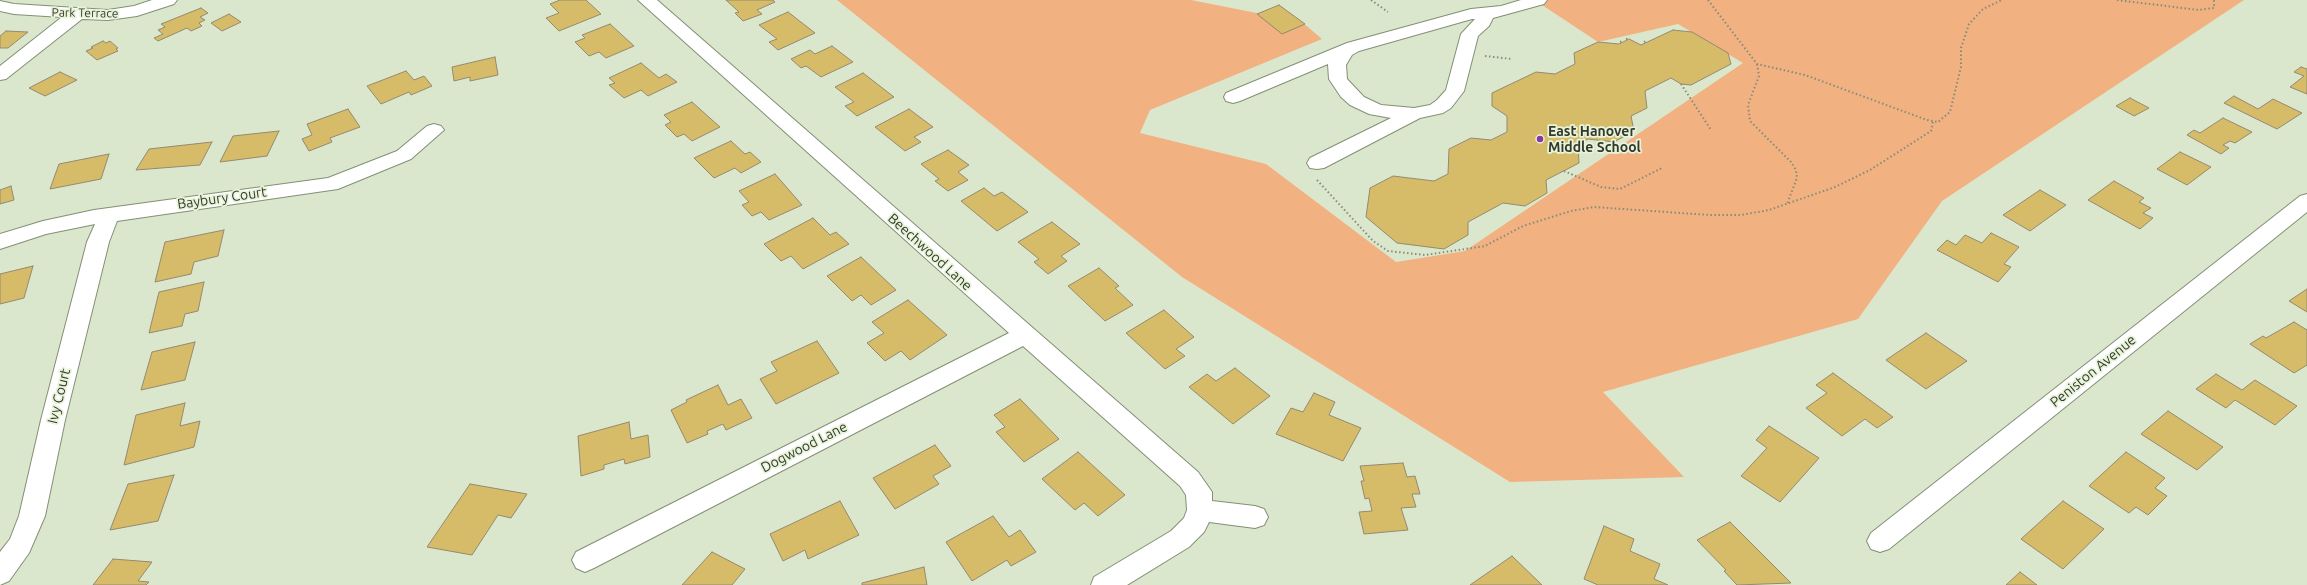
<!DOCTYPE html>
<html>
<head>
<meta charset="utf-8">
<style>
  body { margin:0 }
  canvas { display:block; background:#dbe7cc }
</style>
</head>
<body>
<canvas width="2307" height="585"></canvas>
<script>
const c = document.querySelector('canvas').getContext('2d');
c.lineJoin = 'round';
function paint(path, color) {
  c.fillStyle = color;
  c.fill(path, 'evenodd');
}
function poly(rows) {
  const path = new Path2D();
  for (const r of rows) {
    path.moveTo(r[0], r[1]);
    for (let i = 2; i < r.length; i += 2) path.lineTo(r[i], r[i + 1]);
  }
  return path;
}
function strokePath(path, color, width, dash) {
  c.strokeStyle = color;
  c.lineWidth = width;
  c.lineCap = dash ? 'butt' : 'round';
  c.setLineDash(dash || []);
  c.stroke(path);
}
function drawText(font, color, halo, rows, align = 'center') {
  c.font = font + ' Ubuntu,sans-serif';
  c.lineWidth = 3.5;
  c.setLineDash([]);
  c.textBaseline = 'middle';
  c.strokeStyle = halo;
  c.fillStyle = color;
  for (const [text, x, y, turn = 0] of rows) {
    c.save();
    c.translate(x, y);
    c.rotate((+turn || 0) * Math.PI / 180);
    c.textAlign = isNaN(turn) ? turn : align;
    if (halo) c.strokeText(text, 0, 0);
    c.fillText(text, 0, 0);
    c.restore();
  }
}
paint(poly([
  [837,0,1191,0,1302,22,1322,39,1150,110,1140,133,1266,164,1396,262,1465,251,1743,63,1678,24,1598,42,1536,1,1538,0,2244,0,1942,201,1858,319,1603,392,1684,477,1510,482,1182,277]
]), '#f1b181');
const building = poly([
  [560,0,586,0,601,14,559,31,546,18,559,13,550,4,560,0],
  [726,0,773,0,775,2,757,10,762,14,743,21,735,13,739,12,726,0],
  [1279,5,1305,24,1282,34,1257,14,1279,5],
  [201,8,208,13,200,17,205,20,199,23,202,26,191,31,187,28,158,41,154,38,163,34,158,30,165,27,161,24,201,8],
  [788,12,815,33,778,50,769,42,777,39,759,25,788,12],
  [229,14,241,22,222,31,211,23,229,14],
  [610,24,634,46,606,58,599,52,589,56,575,42,585,38,582,35,610,24],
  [1673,30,1692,32,1728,53,1731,64,1691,85,1681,84,1671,78,1645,91,1647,108,1631,116,1634,131,1614,142,1588,139,1578,144,1579,163,1546,180,1547,193,1525,206,1503,203,1468,222,1468,235,1444,249,1397,243,1366,217,1370,188,1393,176,1434,181,1448,174,1449,149,1471,138,1491,140,1507,132,1507,116,1492,106,1492,93,1536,72,1555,74,1575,64,1574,53,1598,42,1619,44,1629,39,1641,45,1673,30],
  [6,31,28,32,8,48,0,48,0,36,6,31],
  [103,41,106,43,110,41,118,48,116,49,118,51,97,60,86,51,93,48,91,47,103,41],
  [832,46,853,62,821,77,806,66,801,68,791,59,810,50,815,54,832,46],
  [495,57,498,75,470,81,470,77,454,81,452,67,495,57],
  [641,63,659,78,666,74,677,82,648,96,641,90,624,98,609,85,615,83,609,78,641,63],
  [2301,67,2307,69,2307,94,2290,87,2304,76,2294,72,2301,67],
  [406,71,414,80,424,76,432,86,411,95,409,92,381,104,367,86,406,71],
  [60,72,77,80,45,96,29,88,60,72],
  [863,73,894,97,857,116,845,106,854,102,835,87,863,73],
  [2234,96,2258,109,2273,99,2302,113,2277,129,2224,103,2234,96],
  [2130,98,2149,108,2134,116,2116,106,2130,98],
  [692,102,720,127,692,141,684,134,677,137,665,125,671,122,664,115,692,102],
  [348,109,360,127,330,138,332,142,309,151,302,139,312,135,307,124,348,109],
  [909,109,933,127,914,137,921,142,905,151,875,127,909,109],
  [2223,118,2252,132,2235,143,2230,141,2223,145,2229,148,2221,154,2187,135,2194,130,2200,133,2223,118],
  [279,131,267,156,220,162,233,136,279,131],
  [731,141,745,154,750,152,761,162,741,173,735,168,714,178,694,158,731,141],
  [212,142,200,165,136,170,149,149,212,142],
  [948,150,969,165,958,172,968,180,948,191,935,181,939,179,921,164,948,150],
  [2180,152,2211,167,2187,185,2157,169,2180,152],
  [109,154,101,179,50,189,59,164,109,154],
  [775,174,802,205,769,220,761,212,752,216,742,205,749,202,739,191,775,174],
  [2114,181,2144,198,2139,202,2151,208,2143,213,2153,218,2140,229,2088,200,2114,181],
  [11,186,14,200,0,204,0,190,11,186],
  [984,188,994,196,1002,192,1028,212,997,231,961,201,984,188],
  [2040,190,2066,205,2030,231,2003,215,2040,190],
  [813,218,830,235,836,232,849,244,803,269,791,256,781,261,764,244,813,218],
  [1052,222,1080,244,1061,256,1067,261,1048,274,1034,262,1039,259,1018,242,1052,222],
  [224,230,218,256,194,262,191,274,155,282,165,242,224,230],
  [1991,233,2019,247,2004,264,2011,267,1998,282,1937,250,1947,240,1956,245,1965,235,1982,243,1991,233],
  [861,257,896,290,871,305,861,295,852,301,827,276,861,257],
  [33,266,24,298,0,304,0,274,33,266],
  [1099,268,1119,286,1115,288,1133,305,1105,321,1068,286,1099,268],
  [204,282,198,311,185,314,182,326,149,333,159,292,204,282],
  [2307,289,2307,312,2289,301,2307,289],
  [908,300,947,335,910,360,901,351,885,361,867,343,884,333,872,322,908,300],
  [1164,310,1194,337,1176,349,1185,356,1165,369,1126,333,1164,310],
  [2294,322,2307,330,2307,365,2294,373,2250,344,2263,336,2266,338,2294,322],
  [1926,333,1967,361,1926,389,1886,360,1926,333],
  [817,341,839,373,776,404,760,379,777,371,771,362,817,341],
  [195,342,185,380,141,390,152,352,195,342],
  [1235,368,1270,396,1233,424,1189,387,1207,374,1216,381,1235,368],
  [1833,373,1893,417,1877,428,1865,419,1842,436,1806,408,1827,393,1816,385,1833,373],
  [2216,374,2242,390,2255,380,2297,406,2275,425,2235,400,2226,408,2196,389,2216,374],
  [718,385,728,405,741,399,752,418,726,430,723,424,707,431,708,434,687,443,671,410,687,402,686,400,718,385],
  [1314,393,1335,402,1329,415,1361,428,1343,461,1276,434,1291,408,1303,412,1314,393],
  [1020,399,1059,439,1024,462,996,432,1005,427,994,415,1020,399],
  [185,403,180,426,200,421,194,447,124,465,136,415,185,403],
  [2168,411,2223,447,2197,470,2141,434,2168,411],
  [629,422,631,439,648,435,650,457,625,464,624,459,604,465,604,469,581,476,578,436,629,422],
  [1769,426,1819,458,1780,502,1741,476,1767,448,1756,440,1769,426],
  [935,445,951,466,933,476,939,484,895,509,873,478,935,445],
  [1078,452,1125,495,1098,516,1084,503,1075,510,1042,479,1078,452],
  [2126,452,2165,478,2155,488,2167,496,2148,515,2136,507,2129,513,2089,486,2126,452],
  [1403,463,1407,477,1415,476,1420,494,1412,494,1416,507,1401,508,1408,530,1364,534,1359,512,1372,511,1369,498,1365,499,1361,481,1364,481,1360,466,1403,463],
  [174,475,158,521,110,530,128,484,174,475],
  [470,484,527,494,511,518,498,515,472,555,427,547,470,484],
  [840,501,859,535,808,559,805,550,783,561,770,534,840,501],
  [2063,501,2104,529,2063,569,2021,539,2063,501],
  [993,516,1009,537,1020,530,1036,552,1011,566,1007,560,972,581,946,542,993,516],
  [1730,522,1791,583,1737,585,1724,571,1726,570,1697,540,1730,522],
  [1604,526,1634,539,1630,551,1660,564,1654,579,1668,585,1598,585,1584,579,1604,526],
  [712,552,745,569,732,585,682,585,712,552],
  [1512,556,1542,585,1470,585,1512,556],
  [113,559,152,562,138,581,149,582,146,585,93,585,113,559],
  [924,567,927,585,862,585,862,583,924,567],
  [2020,572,2037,585,2006,585,2020,572]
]);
paint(building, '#d6bb68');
strokePath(building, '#938a71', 1);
const minor = poly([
  [152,0,177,0,174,4,137,16,108,20,82,19,6,79,0,80,0,66,62,17,14,14,0,11,0,1,14,4,108,10,134,6,152,0],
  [638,0,657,0,1198,472,1212,492,1212,501,1255,506,1264,509,1268,517,1264,525,1255,528,1209,522,1204,532,1189,547,1127,585,1091,585,1094,577,1171,531,1184,518,1187,510,1186,495,1180,486,1023,346,594,568,585,572,576,568,572,560,576,552,1009,333,638,0],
  [1521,0,1547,0,1544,4,1493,18,1489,26,1478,36,1464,91,1451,108,1443,113,1420,118,1324,168,1317,169,1310,168,1307,163,1310,158,1391,118,1369,114,1350,105,1341,97,1329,79,1328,64,1240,101,1233,103,1226,101,1224,97,1226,93,1347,43,1471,9,1501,6,1521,0],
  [1472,19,1475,19,1461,34,1446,90,1437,100,1430,105,1414,108,1381,105,1364,97,1347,79,1346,65,1352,55,1359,51,1472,19],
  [434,124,441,126,444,130,411,159,338,189,117,221,109,242,65,420,45,516,29,553,9,581,0,585,0,552,10,539,19,516,41,420,87,242,95,224,46,234,0,249,0,234,43,221,94,210,328,178,397,151,427,126,434,124],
  [2307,194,2307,212,1889,549,1880,552,1871,549,1867,541,1871,533,2300,196,2307,194]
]);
strokePath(minor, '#848f76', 2);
strokePath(poly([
  [1371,0,1388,12],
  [1708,0,1757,64,1805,75,1927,120,1938,122,1950,112,1961,67,1961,48,1969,24,1983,9,2002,0],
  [2117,0,2199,10,2214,8,2214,0],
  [1626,39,1630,38],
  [1620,42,1623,41],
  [1644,42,1646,41],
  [1485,56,1512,59],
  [1757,64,1759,76,1748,105,1750,121,1791,162,1796,170,1797,178,1787,204],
  [1681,84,1711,130],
  [1564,171,1601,187,1620,189,1662,168],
  [1317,180,1373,241,1388,251,1425,255,1485,246,1523,226,1571,211,1594,207,1710,215,1741,215,1769,210,1835,187,1870,170,1931,131,1933,121]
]), '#848c7a', 2, [1.5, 2.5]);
paint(minor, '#fff');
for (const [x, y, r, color] of [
  [1540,139,4,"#8536a7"]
]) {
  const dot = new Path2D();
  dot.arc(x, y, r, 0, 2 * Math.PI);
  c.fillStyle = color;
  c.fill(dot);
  strokePath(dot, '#e8f4d9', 1.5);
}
drawText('12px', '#34392e', '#e8f4d9', [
  ["Park Terrace",85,13,1]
]);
drawText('bold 14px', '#34392e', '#e8f4d9', [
  ["East Hanover",1548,131],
  ["Middle School",1548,147]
], 'left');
drawText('14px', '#34392e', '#e8f4d9', [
  ["Baybury Court",222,198,-8],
  ["Beechwood Lane",930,252,42],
  ["Peniston Avenue",2093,371,-39],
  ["Ivy Court",59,396,-76],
  ["Dogwood Lane",804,447,-27]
]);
</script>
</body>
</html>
